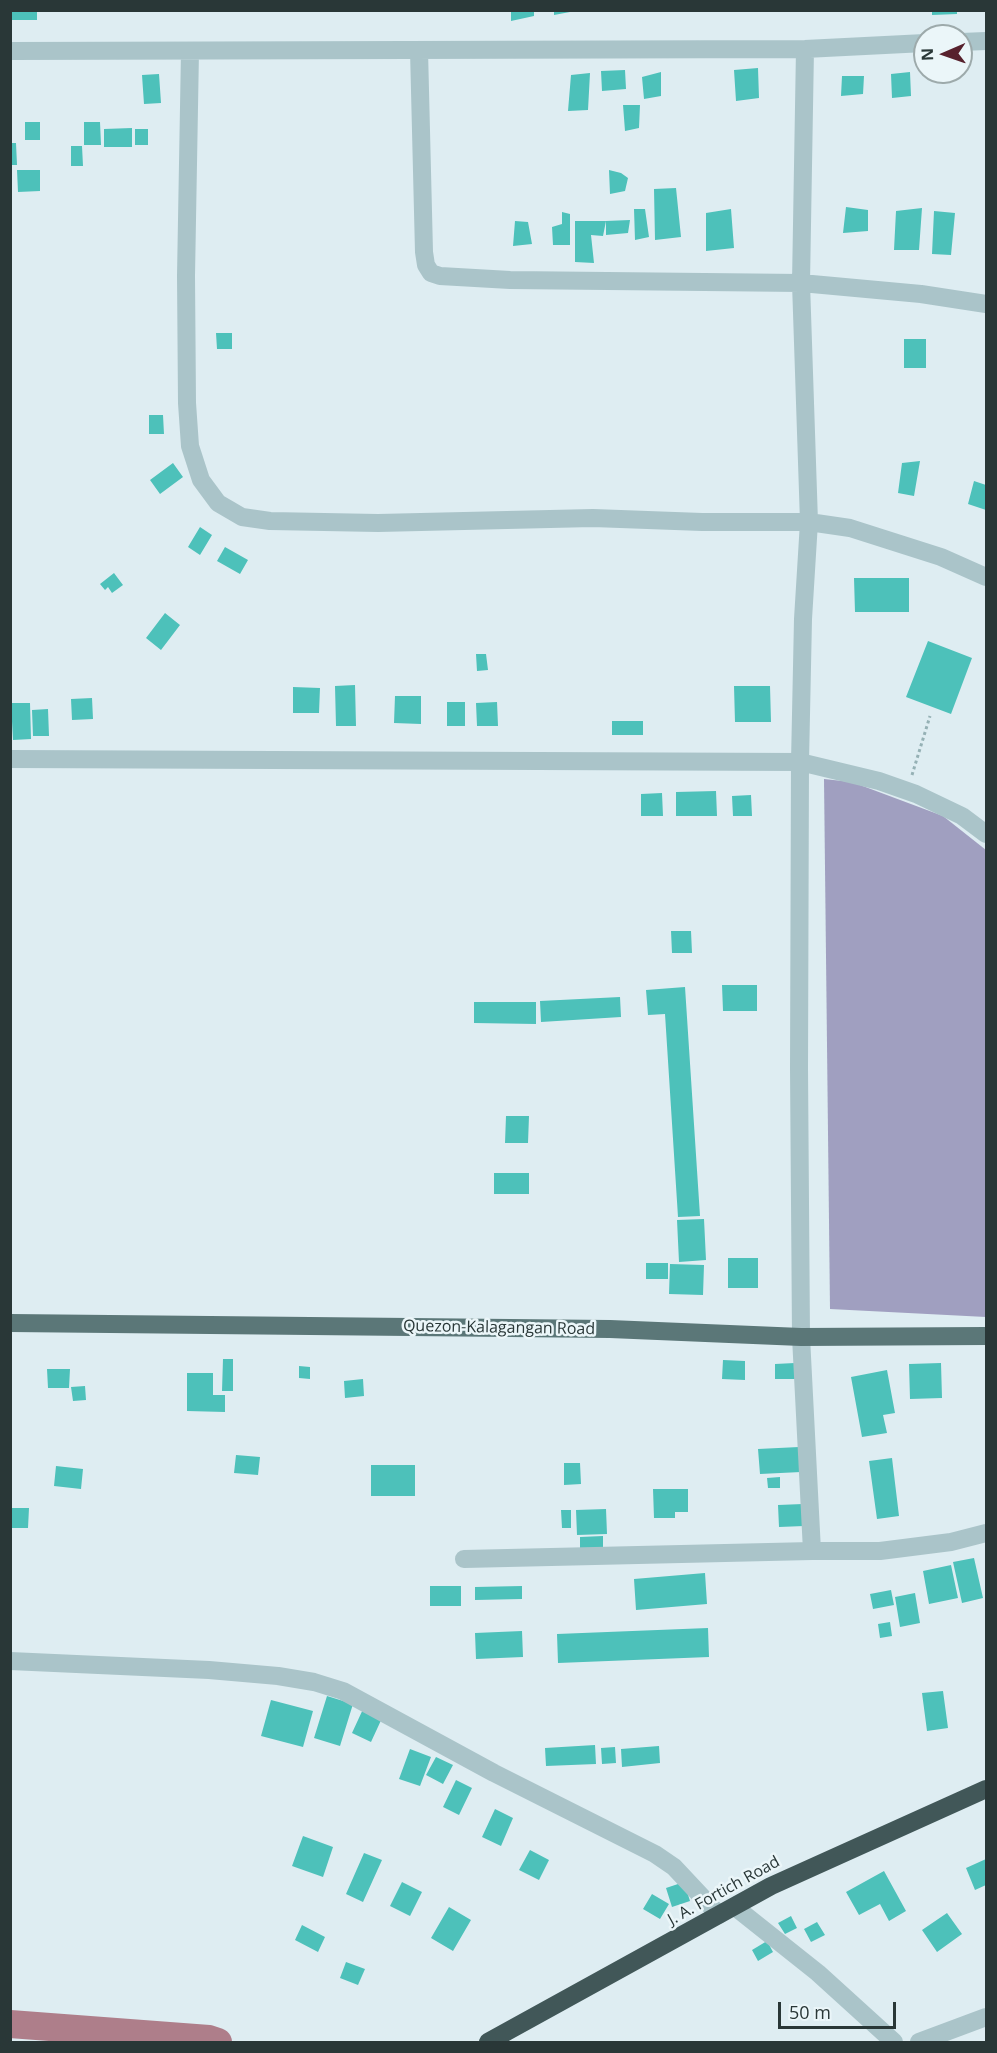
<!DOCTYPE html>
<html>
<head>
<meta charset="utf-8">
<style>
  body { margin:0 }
  #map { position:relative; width:997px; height:2053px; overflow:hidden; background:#deedf2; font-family:"Open Sans",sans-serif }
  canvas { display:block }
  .frame { position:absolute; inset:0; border:12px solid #293737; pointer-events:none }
  .north { position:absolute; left:913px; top:24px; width:60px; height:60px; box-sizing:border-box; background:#ebf6f9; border:2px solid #9daaab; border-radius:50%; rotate:268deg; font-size:16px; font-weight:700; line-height:24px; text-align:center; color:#293737 }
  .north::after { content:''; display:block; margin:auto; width:21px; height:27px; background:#57212d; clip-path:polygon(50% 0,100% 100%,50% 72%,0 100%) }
  .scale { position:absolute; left:778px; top:2002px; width:118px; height:27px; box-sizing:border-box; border:3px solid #293737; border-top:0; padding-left:8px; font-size:18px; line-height:21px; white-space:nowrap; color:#293737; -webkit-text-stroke:4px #ebf6f9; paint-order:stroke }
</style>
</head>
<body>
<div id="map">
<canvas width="997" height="2053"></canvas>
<div class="frame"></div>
<div class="north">N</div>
<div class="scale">50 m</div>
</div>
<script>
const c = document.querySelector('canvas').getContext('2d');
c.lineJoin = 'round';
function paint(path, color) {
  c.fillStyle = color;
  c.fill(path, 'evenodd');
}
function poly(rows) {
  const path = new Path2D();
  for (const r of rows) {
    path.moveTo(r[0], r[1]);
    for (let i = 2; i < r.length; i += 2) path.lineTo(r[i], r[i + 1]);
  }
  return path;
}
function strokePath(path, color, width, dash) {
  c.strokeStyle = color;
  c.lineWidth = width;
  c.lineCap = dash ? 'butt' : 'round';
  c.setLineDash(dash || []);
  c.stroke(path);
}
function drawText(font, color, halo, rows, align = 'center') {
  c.font = font + ' "Open Sans",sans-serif';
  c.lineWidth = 5;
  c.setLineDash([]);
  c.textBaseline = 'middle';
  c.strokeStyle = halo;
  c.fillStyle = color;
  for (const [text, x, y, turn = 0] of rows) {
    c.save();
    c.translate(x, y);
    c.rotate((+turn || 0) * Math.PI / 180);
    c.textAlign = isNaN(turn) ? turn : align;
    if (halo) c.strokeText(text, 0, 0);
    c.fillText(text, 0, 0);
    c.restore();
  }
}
paint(poly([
  [824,779,852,782,943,816,986,850,986,1317,830,1309]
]), '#a09fc0');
strokePath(poly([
  [10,2024,209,2039,218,2042]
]), '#ae7e8a', 28);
paint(poly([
  [12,10,37,10,37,20,12,20],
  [511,10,534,10,534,16,511,21],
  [554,10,570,10,570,12,554,15],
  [932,10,957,10,957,14,932,15],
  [758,68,759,98,736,101,734,70],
  [625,70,626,89,602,91,601,71],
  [661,72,661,96,644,99,642,77],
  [910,72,911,96,892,98,891,74],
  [590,73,588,110,568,111,571,75],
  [159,74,161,103,144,104,142,75],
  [842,76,864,76,863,94,841,96],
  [623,105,640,105,639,128,625,131],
  [25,122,40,122,40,140,25,140],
  [84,122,100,122,101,145,84,145],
  [132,128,132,147,104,147,104,129],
  [135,129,148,129,148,145,135,145],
  [10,143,16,143,17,165,10,165],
  [71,146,82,146,83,166,71,166],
  [17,170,40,170,40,191,18,192],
  [609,170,621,173,628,178,625,191,610,194],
  [676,188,681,237,655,240,654,189],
  [846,207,868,210,868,231,843,233],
  [922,208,919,250,894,250,896,211],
  [634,209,645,209,649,237,635,240],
  [731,209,734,248,706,251,706,213],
  [934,211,955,213,951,255,932,254],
  [562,212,570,214,570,245,553,245,552,227,562,224],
  [630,220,628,233,606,235,606,221],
  [515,221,528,222,532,244,513,246],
  [575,221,606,221,603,236,591,235,594,263,575,262],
  [216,333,232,333,232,349,217,349],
  [904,339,926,339,926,368,904,368],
  [149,415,163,415,164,434,149,434],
  [920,461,914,496,898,493,902,463],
  [173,463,183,477,160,494,150,480],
  [974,481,986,485,986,510,968,504],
  [200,527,212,535,200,555,188,547],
  [225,547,248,560,240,574,217,561],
  [114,573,123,585,112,593,108,587,105,590,100,584],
  [854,578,909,578,909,612,855,612],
  [165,613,180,625,161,650,146,638],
  [928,641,972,658,951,714,906,697],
  [476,654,486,654,488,670,477,671],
  [355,685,356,726,336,726,335,686],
  [734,686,770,686,771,722,735,722],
  [293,687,320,688,319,713,293,713],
  [395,696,421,696,421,724,394,723],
  [92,698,93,719,72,720,71,699],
  [447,702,465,702,465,726,447,726],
  [497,702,498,726,477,726,476,703],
  [11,703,30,703,31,739,13,740],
  [48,709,49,736,33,736,32,710],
  [612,721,643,721,643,735,612,735],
  [716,791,717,816,676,816,676,792],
  [662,793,663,816,641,816,641,794],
  [751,795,752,816,733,816,732,796],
  [671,931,691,931,692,953,672,953],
  [722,985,757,985,757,1011,723,1011],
  [685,987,700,1216,678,1217,665,1014,648,1015,646,990],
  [620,997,621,1017,541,1022,540,1001],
  [474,1002,536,1002,536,1024,474,1023],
  [506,1116,529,1116,528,1143,505,1143],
  [494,1173,529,1173,529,1194,494,1194],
  [704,1219,706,1260,679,1262,677,1220],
  [728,1258,758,1258,758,1288,728,1288],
  [646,1263,668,1263,668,1279,646,1279],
  [670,1264,704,1265,703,1295,669,1294],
  [223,1359,233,1359,233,1391,222,1391],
  [723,1360,745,1361,745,1380,722,1379],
  [795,1363,796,1379,775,1379,775,1364],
  [941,1363,942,1398,910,1399,909,1364],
  [299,1366,310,1367,310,1379,299,1378],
  [47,1369,70,1369,69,1388,48,1388],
  [887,1370,895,1413,883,1415,887,1433,862,1437,851,1377],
  [187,1373,213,1373,213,1395,225,1395,225,1412,187,1411],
  [363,1379,364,1396,345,1398,344,1381],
  [85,1386,86,1400,73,1401,71,1387],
  [799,1447,801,1472,760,1474,758,1449],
  [236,1455,260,1457,258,1475,234,1473],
  [892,1458,899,1516,877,1519,869,1461],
  [564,1463,580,1463,581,1484,564,1485],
  [371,1465,415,1465,415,1496,371,1496],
  [56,1466,83,1469,81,1489,54,1486],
  [780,1477,780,1488,768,1488,767,1478],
  [653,1489,688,1489,688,1512,675,1512,675,1518,654,1518],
  [803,1504,804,1526,779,1527,778,1505],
  [10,1508,29,1508,28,1528,10,1528],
  [606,1509,607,1534,577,1535,576,1510],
  [561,1510,571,1510,571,1528,562,1528],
  [603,1536,603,1552,580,1552,580,1537],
  [974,1558,983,1598,962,1603,953,1562],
  [951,1565,958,1598,929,1604,923,1571],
  [705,1573,707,1604,636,1610,634,1579],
  [430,1586,461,1586,461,1606,430,1606],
  [522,1586,522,1599,475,1600,475,1587],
  [891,1590,894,1605,873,1609,870,1594],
  [915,1593,920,1623,900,1627,895,1597],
  [890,1622,892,1636,880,1638,878,1624],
  [708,1628,709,1657,558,1663,557,1634],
  [522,1631,523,1657,476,1659,475,1633],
  [943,1691,948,1728,927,1731,922,1693],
  [327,1696,353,1704,340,1746,314,1738],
  [271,1700,313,1711,303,1747,261,1736],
  [364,1707,383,1716,371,1742,352,1733],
  [595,1745,596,1764,546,1766,545,1748],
  [659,1746,660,1763,622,1767,621,1749],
  [615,1747,616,1763,602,1764,601,1748],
  [410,1749,431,1757,420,1786,399,1779],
  [436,1757,453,1765,443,1784,426,1775],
  [456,1780,472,1788,459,1815,443,1807],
  [495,1809,513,1818,501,1846,482,1837],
  [303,1836,333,1847,323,1877,292,1866],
  [530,1850,549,1860,539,1880,519,1870],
  [364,1853,382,1860,363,1902,346,1894],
  [986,1859,986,1885,975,1890,966,1868],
  [884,1871,906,1911,889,1921,880,1904,859,1915,846,1892],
  [402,1882,422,1892,410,1916,390,1906],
  [684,1882,690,1901,672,1907,666,1888],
  [652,1894,669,1904,660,1919,643,1909],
  [449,1907,471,1920,453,1951,431,1938],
  [947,1913,962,1934,937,1952,922,1930],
  [791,1916,797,1928,785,1934,778,1923],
  [817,1922,825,1935,811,1942,804,1929],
  [302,1925,325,1937,318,1952,295,1940],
  [767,1941,773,1952,758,1961,752,1950],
  [346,1962,365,1969,358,1985,340,1978]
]), '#4dc1ba');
strokePath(poly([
  [912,775,930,716]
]), '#95b1b5', 3, [3, 3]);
strokePath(poly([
  [961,42,986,41],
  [805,49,801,283,809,522,803,619,800,762,799,1068,801,1337,812,1551,880,1551,951,1542,986,1533],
  [419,50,424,252,426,265,431,273,440,276,510,280,801,283,921,294,986,304],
  [10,51,805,49,925,43],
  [190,51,186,276,187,403,190,446,201,480,218,503,242,517,270,521,378,523,593,518,702,522,809,522,850,528,941,557,986,577],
  [10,759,800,762,879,781,916,794,962,816,986,834],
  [464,1559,812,1551],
  [10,1661,209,1670,278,1676,314,1682,343,1691,494,1773,655,1854,674,1867,719,1915],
  [735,1907,818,1973,894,2042],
  [919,2042,986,2017]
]), '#aac4c9', 18);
strokePath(poly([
  [10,1323,610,1329,801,1337,986,1336]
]), '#5b7778', 18);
strokePath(poly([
  [488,2042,771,1886,986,1789]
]), '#415758', 18);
drawText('16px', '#293737', '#ebf6f9', [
  ["Quezon-Kalagangan Road",499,1328,1],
  ["J. A. Fortich Road",724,1891,-29]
]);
</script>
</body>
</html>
